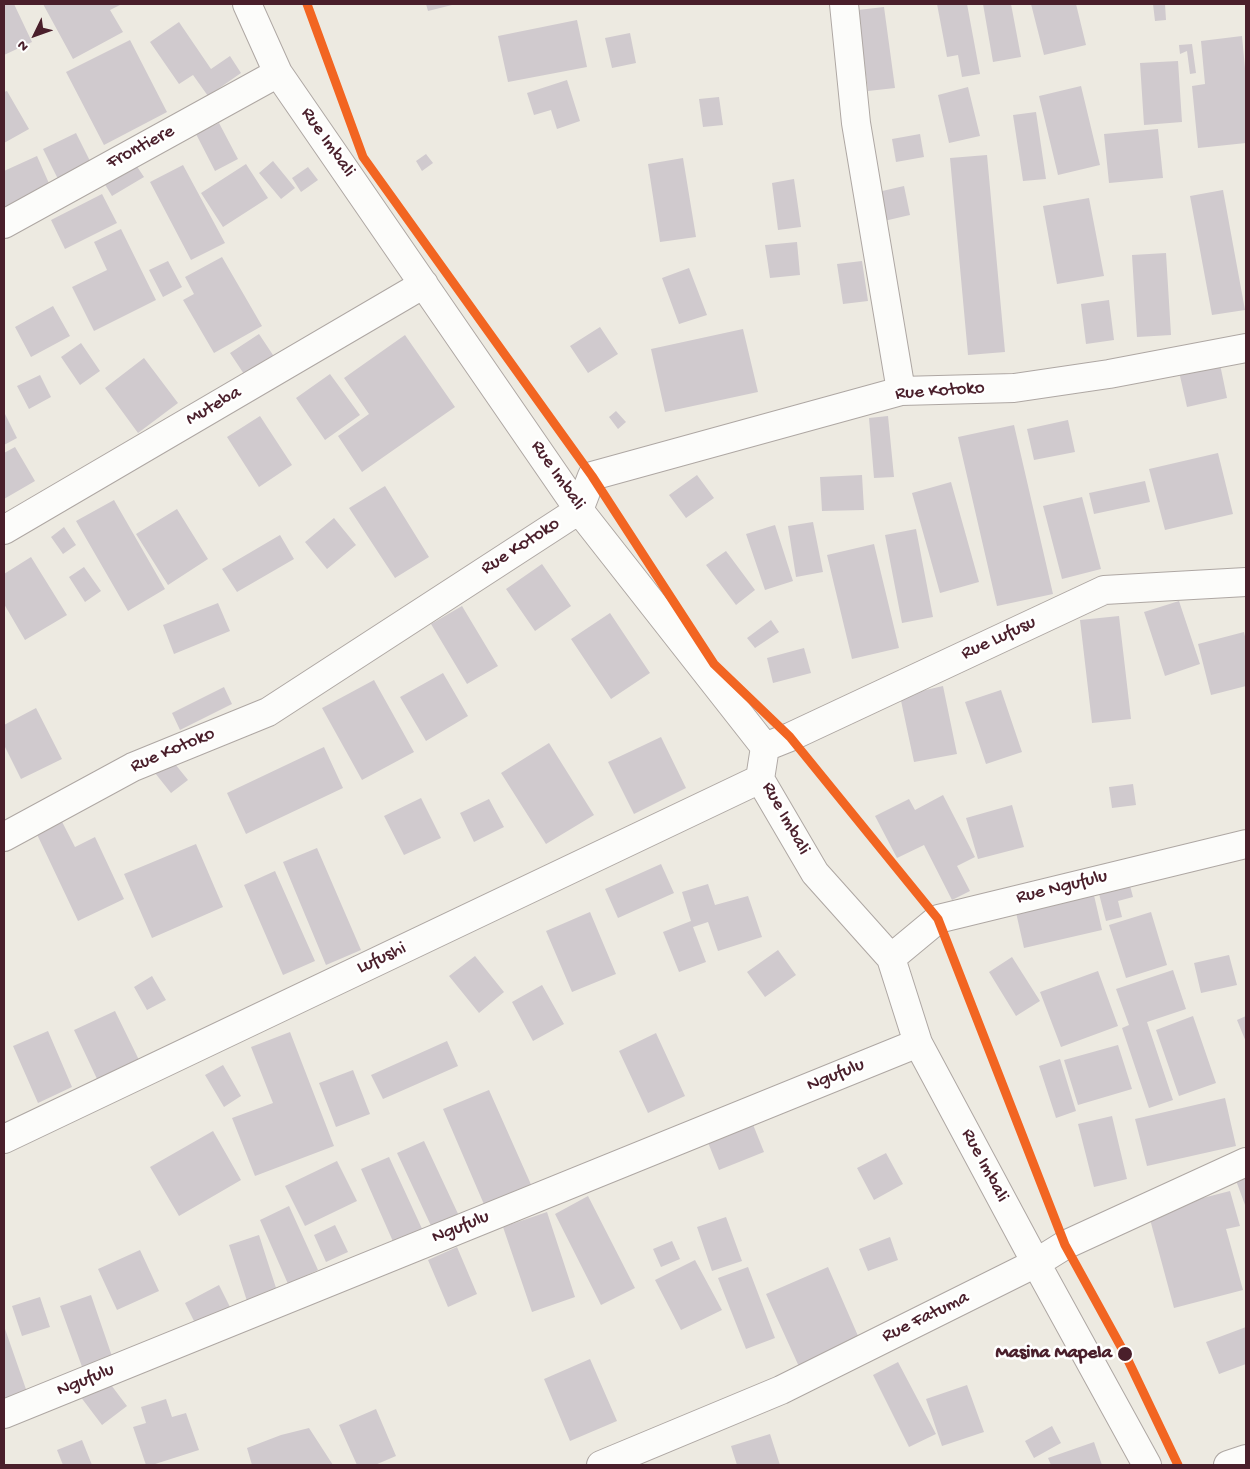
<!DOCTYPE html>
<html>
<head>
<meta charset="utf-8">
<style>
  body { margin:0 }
  #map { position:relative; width:1250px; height:1469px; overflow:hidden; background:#edeae1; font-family:"Gochi Hand",sans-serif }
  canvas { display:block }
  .frame { position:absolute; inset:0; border:5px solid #4a1f2b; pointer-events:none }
  .north { position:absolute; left:10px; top:10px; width:50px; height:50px; -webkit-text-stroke:4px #fff; paint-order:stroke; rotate:228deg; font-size:14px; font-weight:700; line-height:20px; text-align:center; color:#4a1f2b }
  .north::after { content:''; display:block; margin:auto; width:18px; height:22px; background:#4a1f2b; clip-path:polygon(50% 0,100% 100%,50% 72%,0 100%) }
</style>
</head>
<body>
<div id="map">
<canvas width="1250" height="1469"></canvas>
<div class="frame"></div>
<div class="north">N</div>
</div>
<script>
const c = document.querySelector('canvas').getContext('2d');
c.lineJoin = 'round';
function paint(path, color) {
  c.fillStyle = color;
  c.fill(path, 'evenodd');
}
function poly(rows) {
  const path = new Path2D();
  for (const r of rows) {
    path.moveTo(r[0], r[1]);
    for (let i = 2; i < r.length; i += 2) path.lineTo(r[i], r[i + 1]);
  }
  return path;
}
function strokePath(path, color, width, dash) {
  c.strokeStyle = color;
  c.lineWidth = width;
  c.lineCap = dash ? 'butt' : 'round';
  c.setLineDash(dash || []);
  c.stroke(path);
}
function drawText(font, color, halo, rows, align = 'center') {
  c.font = font + ' "Gochi Hand",sans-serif';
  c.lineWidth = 5;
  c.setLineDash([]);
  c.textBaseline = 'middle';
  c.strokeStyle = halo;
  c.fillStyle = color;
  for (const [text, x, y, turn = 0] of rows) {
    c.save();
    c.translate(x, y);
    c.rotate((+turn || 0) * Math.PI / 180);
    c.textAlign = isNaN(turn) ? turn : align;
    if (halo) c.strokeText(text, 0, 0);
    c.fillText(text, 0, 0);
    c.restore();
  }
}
paint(poly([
  [4,4,14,4,32,42,4,55],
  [43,4,122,4,110,10,123,32,73,59],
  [426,4,456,4,428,11],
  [937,4,967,4,980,74,962,77,958,55,947,57],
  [983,4,1011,4,1021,57,993,62],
  [1031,4,1076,4,1086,45,1044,55],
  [1153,4,1165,4,1166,20,1155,21],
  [884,7,895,88,868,91,858,10],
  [577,20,587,67,508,82,498,36],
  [179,22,211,69,230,56,241,73,208,96,193,75,179,84,150,42],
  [630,33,636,63,612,68,605,38],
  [1242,36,1246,79,1246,143,1198,148,1192,86,1205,84,1201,41],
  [130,40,167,112,104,145,66,72],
  [1192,44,1196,73,1190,74,1187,51,1180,54,1179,45],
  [1178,61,1182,122,1144,125,1140,63],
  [567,80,580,121,557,129,551,110,534,115,527,93],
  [1081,86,1100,165,1058,175,1039,96],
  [968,87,980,136,949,143,938,95],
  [7,91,29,129,4,143,4,92],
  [719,97,723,125,703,127,699,99],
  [1036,112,1046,179,1023,181,1013,115],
  [219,123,238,159,215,171,196,134],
  [1158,129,1163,178,1109,183,1104,134],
  [76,133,91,163,58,179,43,149],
  [920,134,924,157,896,162,892,139],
  [426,154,433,163,422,171,416,161],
  [987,155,1005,352,968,355,950,158],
  [37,156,51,188,4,210,4,171],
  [683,158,696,237,660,242,648,164],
  [132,159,144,177,112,196,101,178],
  [273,161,295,188,281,199,259,173],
  [246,164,268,198,223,227,201,193],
  [183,165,225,243,191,260,150,182],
  [308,167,318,180,301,192,292,178],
  [794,179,801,227,778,230,772,183],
  [904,186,910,215,884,221,878,192],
  [1223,190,1245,310,1212,315,1190,196],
  [102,194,117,223,65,249,51,220],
  [1089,198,1104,276,1057,284,1043,206],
  [121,229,156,300,94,331,72,287,107,270,94,242],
  [797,242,800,275,770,278,765,245],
  [1166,253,1171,335,1137,337,1132,255],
  [222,257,262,326,214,353,183,300,194,294,185,277],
  [168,261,182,287,163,297,149,270],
  [862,261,868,301,843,304,837,264],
  [689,268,707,315,679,324,662,278],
  [1109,300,1114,340,1086,344,1081,304],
  [53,306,70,336,31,357,15,327],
  [600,327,618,354,588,373,570,346],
  [743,329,758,392,665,412,651,349],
  [259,334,275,358,246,377,230,353],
  [405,335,455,407,362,472,338,436,369,414,344,378],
  [81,343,100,371,80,385,61,357],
  [1216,345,1227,398,1187,407,1175,354],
  [144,358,178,403,138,433,105,388],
  [330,374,360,415,325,440,296,398],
  [40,375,51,397,29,409,17,386],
  [616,411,626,422,618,429,609,417],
  [4,412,17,438,4,445],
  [260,416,292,465,259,487,227,437],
  [888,416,894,477,874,478,869,418],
  [1068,420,1075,452,1034,460,1027,429],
  [1014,425,1053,594,997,606,958,437],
  [15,447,35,481,4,499,4,453],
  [1218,453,1233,514,1165,530,1149,469],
  [697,475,714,498,686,518,669,495],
  [862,475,864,510,822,511,820,477],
  [1145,481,1150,502,1094,514,1089,493],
  [951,482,979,582,940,593,912,493],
  [385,486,429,557,395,578,349,508],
  [1082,497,1101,569,1062,579,1043,506],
  [114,500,165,589,128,611,76,521],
  [177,509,208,559,168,585,136,534],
  [334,518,356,545,327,569,305,542],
  [813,522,823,572,796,577,788,526],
  [775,525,793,581,765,590,746,534],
  [64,527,76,545,63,554,51,537],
  [916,529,933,617,902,623,885,535],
  [280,535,294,559,237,592,222,569],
  [874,544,899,648,852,659,827,555],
  [726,551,755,590,736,605,706,565],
  [31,557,67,615,25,640,4,604,4,574],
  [542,564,571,606,535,631,506,589],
  [84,567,101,591,85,602,69,577],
  [1179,601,1200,664,1165,676,1144,612],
  [218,603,230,631,174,654,163,625],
  [462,606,498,666,467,684,431,624],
  [610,613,650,673,611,699,571,639],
  [1119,616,1131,719,1092,723,1080,620],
  [771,620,779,632,755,648,747,638],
  [1244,632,1246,641,1246,686,1211,695,1198,644],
  [804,648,811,673,773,683,767,658],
  [443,673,468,716,426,741,400,697],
  [374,680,414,752,362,780,322,708],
  [943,686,957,754,914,762,900,696],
  [224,687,232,704,180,730,172,713],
  [1001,690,1022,752,986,764,965,702],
  [36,708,62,759,21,779,4,745,4,725],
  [661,737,686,788,634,814,608,762],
  [549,743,594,815,546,844,501,773],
  [324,747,343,788,246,834,227,793],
  [171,759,188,780,171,793,155,773],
  [1133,784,1136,805,1112,808,1109,787],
  [943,795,975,857,957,866,970,891,952,900,924,845,897,858,875,816,909,799,915,810],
  [421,798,441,838,404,855,384,816],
  [489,799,504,827,474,842,460,813],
  [1012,805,1024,847,978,859,966,818],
  [58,814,75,847,95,837,124,899,78,921,33,826],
  [196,844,223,907,152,938,124,874],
  [317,848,361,950,326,965,283,862],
  [661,864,674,893,618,918,605,889],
  [275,871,315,961,283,975,244,885],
  [1128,878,1133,897,1118,901,1122,917,1106,921,1097,886],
  [708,884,715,905,748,896,762,937,718,951,708,922,693,927,706,962,679,972,663,932,691,921,682,892],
  [1093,891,1102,930,1024,948,1015,908],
  [590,912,616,974,572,992,546,931],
  [1151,912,1167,965,1126,978,1109,925],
  [778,950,796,975,765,997,747,972],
  [1229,955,1237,985,1201,993,1194,963],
  [475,956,504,992,479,1013,449,976],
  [1012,957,1040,1001,1016,1016,989,972],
  [1173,970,1186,1009,1147,1022,1173,1100,1149,1108,1122,1028,1129,1025,1116,989],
  [1098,971,1118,1026,1061,1047,1040,992],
  [152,976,166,1000,147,1010,134,987],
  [542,985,564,1024,533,1041,512,1002],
  [115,1011,139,1060,98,1081,74,1030],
  [1193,1016,1216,1083,1179,1096,1156,1030],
  [1246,1016,1246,1042,1237,1020],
  [48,1031,72,1087,38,1103,13,1046],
  [290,1032,334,1146,255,1176,232,1118,273,1103,251,1047],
  [656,1033,685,1096,648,1113,619,1051],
  [447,1041,458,1066,383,1099,371,1075],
  [1118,1045,1132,1089,1078,1105,1064,1060],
  [1060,1059,1076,1111,1056,1118,1039,1066],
  [223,1065,241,1096,224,1107,205,1075],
  [353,1070,370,1114,336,1127,319,1083],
  [489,1090,533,1189,486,1209,443,1109],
  [1225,1098,1236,1146,1147,1166,1135,1119],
  [1112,1116,1127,1179,1094,1187,1078,1124],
  [752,1122,764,1152,719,1170,707,1140],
  [213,1131,241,1180,179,1216,150,1167],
  [424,1141,460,1218,433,1230,397,1153],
  [886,1153,903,1184,874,1200,857,1168],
  [389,1157,424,1233,395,1246,361,1169],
  [337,1161,357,1201,305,1226,285,1186],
  [1246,1171,1246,1204,1245,1205,1234,1175],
  [1230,1191,1240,1226,1226,1229,1243,1290,1174,1308,1148,1212],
  [588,1196,635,1288,601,1305,555,1214],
  [289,1206,318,1270,288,1284,260,1220],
  [547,1212,575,1297,532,1312,503,1227],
  [726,1217,742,1261,712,1271,697,1227],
  [335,1225,348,1252,326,1262,314,1235],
  [259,1235,277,1291,247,1301,229,1245],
  [890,1237,898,1260,868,1271,859,1249],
  [672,1241,680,1259,661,1267,653,1249],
  [457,1247,477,1294,448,1307,428,1260],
  [140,1250,159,1291,117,1310,98,1269],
  [695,1260,722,1310,681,1330,655,1280],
  [748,1267,775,1338,746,1349,718,1278],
  [828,1267,862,1345,801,1371,766,1294],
  [219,1285,232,1311,198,1329,185,1303],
  [91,1295,115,1365,85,1375,60,1306],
  [40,1297,50,1327,22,1336,12,1306],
  [4,1326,28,1395,4,1403],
  [1246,1327,1246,1364,1219,1374,1206,1342],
  [590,1359,617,1421,570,1441,544,1379],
  [898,1362,936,1434,909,1447,873,1375],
  [105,1377,127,1406,102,1425,80,1396],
  [967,1385,984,1432,942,1446,926,1399],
  [166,1399,172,1417,186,1413,199,1450,152,1465,146,1465,133,1427,146,1423,141,1407],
  [376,1409,396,1456,375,1465,357,1465,339,1425],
  [1052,1426,1061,1443,1034,1458,1025,1441],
  [309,1428,333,1465,252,1465,247,1448,281,1435],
  [770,1434,780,1465,737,1465,731,1446],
  [82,1440,92,1465,63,1465,57,1450],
  [1094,1442,1102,1465,1051,1465,1048,1458]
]), '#d0cace');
const minor = poly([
  [247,4,278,73,579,510,765,747,760,779,815,873,891,958,918,1043,1036,1263,1147,1465],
  [844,4,856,123,901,391],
  [4,224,278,73],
  [4,530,424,284],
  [765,747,790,737,1104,590,1246,582],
  [4,837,133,767,268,712,579,510,592,476,901,391,1014,388,1109,374,1246,348],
  [891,958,938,919,1246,844],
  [4,1139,760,779],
  [4,1414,918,1043],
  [601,1465,781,1390,1036,1263,1065,1245,1246,1162],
  [1228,1465,1246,1459]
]);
strokePath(minor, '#aea7a3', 30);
strokePath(minor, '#fcfcfa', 28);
strokePath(poly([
  [307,4,363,157,592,476,714,664,790,737,938,919,1065,1245,1125,1354,1178,1465]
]), '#f26522', 9);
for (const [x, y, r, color] of [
  [1125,1354,8,"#4a1f2b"]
]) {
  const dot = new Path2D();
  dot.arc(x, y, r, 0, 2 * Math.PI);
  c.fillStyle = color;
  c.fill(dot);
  strokePath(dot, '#fff', 2);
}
drawText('19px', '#4a1f2b', '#fff', [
  ["Rue Imbali",327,143,55],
  ["Frontiere",141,148,-28],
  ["Rue Kotoko",940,392,-4],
  ["Muteba",214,407,-30],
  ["Rue Imbali",557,476,55],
  ["Rue Kotoko",521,547,-33],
  ["Rue Lufusu",999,639,-25],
  ["Rue Kotoko",173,751,-23],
  ["Rue Imbali",785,819,61],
  ["Rue Ngufulu",1062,888,-14],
  ["Lufushi",382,959,-25],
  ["Ngufulu",836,1076,-22],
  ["Rue Imbali",984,1166,62],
  ["Ngufulu",461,1228,-22],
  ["Rue Fatuma",926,1318,-26],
  ["Ngufulu",86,1381,-22]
]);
drawText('bold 19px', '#4a1f2b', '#fff', [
  ["Masina Mapela",1112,1354]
], 'right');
</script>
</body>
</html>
